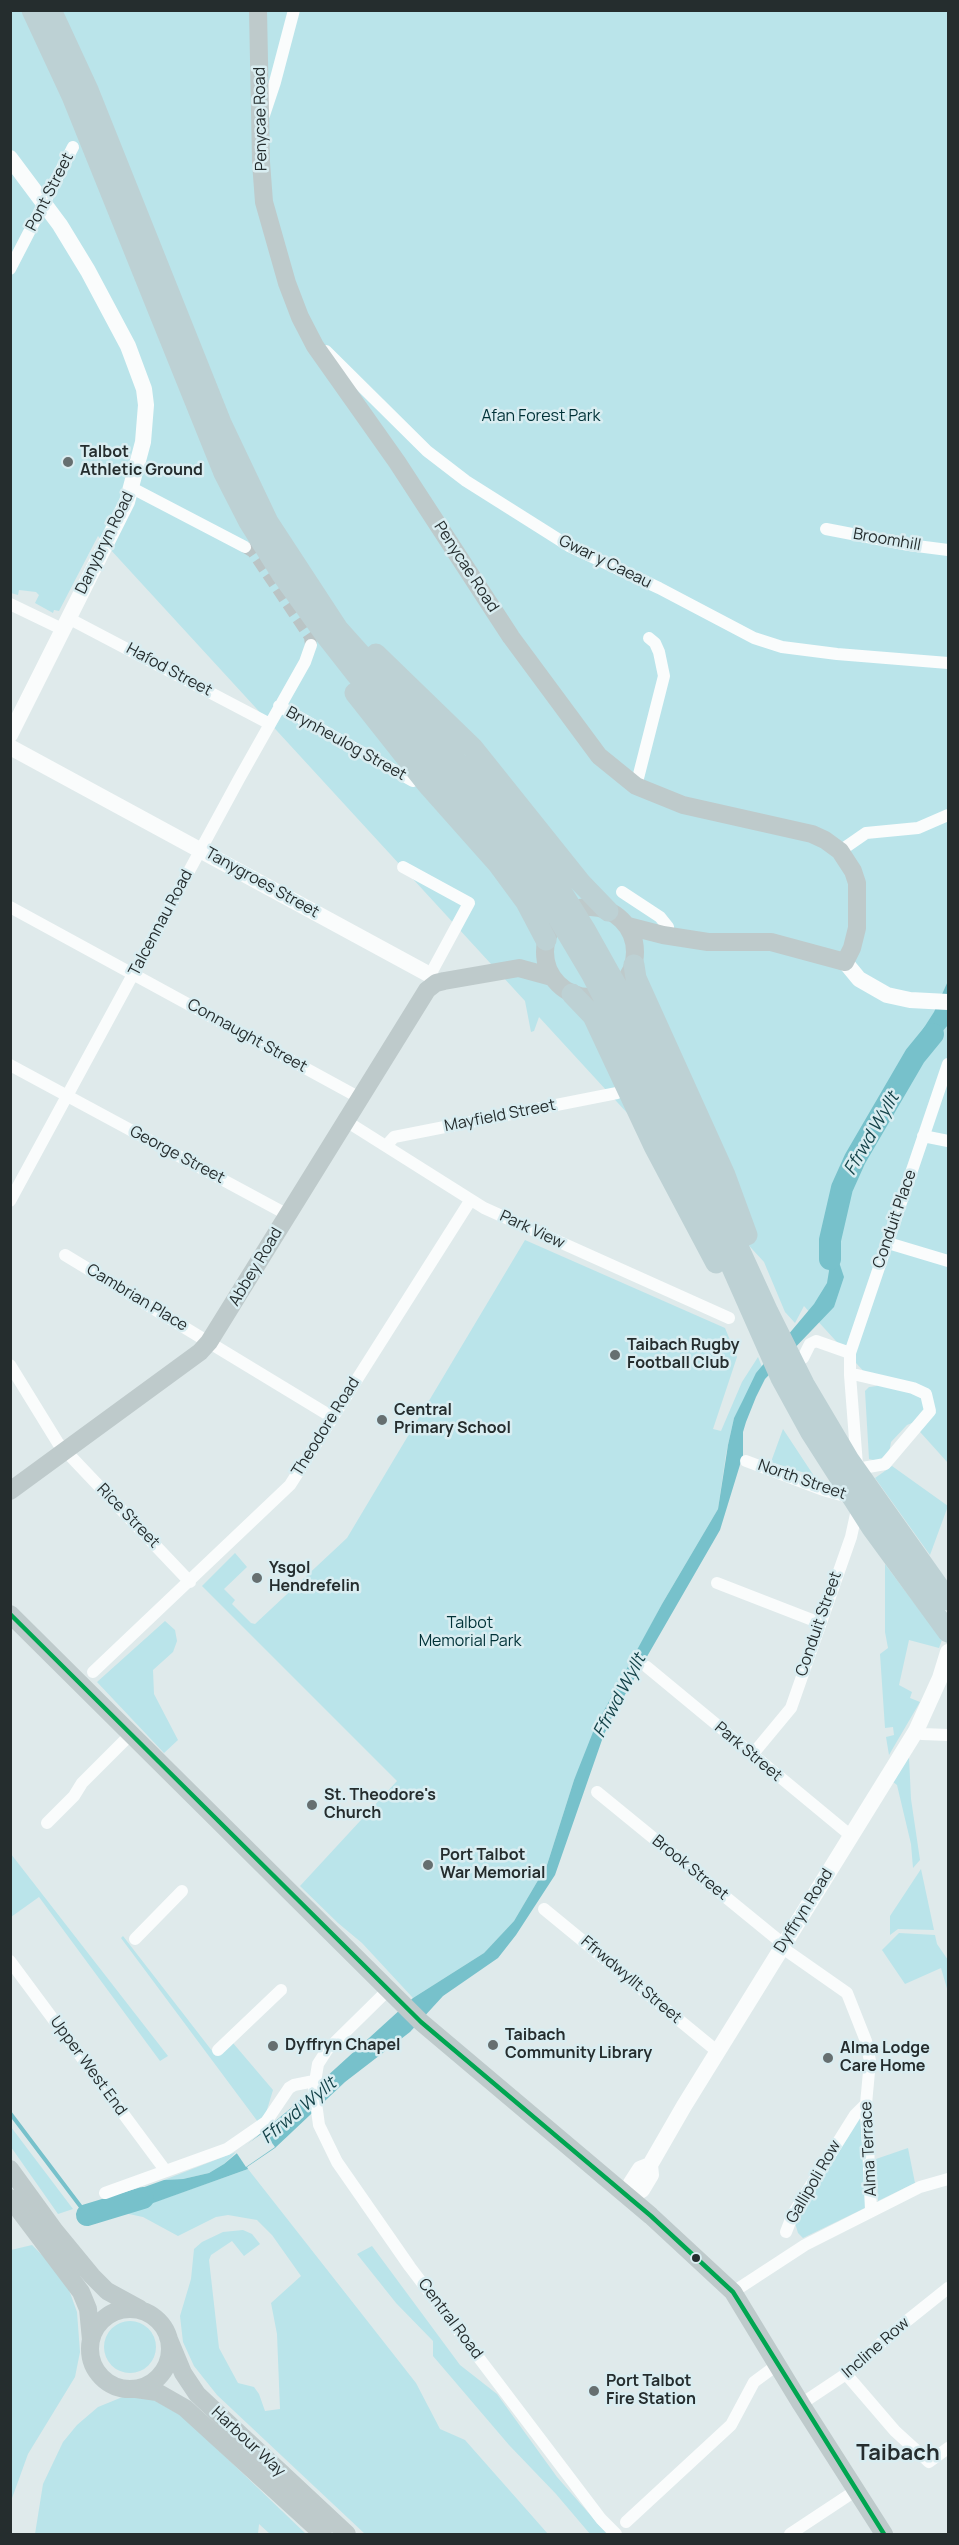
<!DOCTYPE html>
<html>
<head>
<meta charset="utf-8">
<style>
  body { margin:0 }
  #map { position:relative; width:959px; height:2545px; overflow:hidden; background:#dfeaeb; font-family:Manrope,sans-serif }
  canvas { display:block }
  .frame { position:absolute; inset:0; border:12px solid #252d2e; pointer-events:none }
</style>
</head>
<body>
<div id="map">
<canvas width="959" height="2545"></canvas>
<div class="frame"></div>
</div>
<script>
const c = document.querySelector('canvas').getContext('2d');
c.lineJoin = 'round';
function paint(path, color) {
  c.fillStyle = color;
  c.fill(path, 'evenodd');
}
function poly(rows) {
  const path = new Path2D();
  for (const r of rows) {
    if (r.length === 3) {
      path.moveTo(r[0] + r[2], r[1]);
      path.arc(r[0], r[1], r[2], 0, 2 * Math.PI);
      continue;
    }
    path.moveTo(r[0], r[1]);
    for (let i = 2; i < r.length; i += 2) path.lineTo(r[i], r[i + 1]);
  }
  return path;
}
function strokePath(path, color, width, dash) {
  c.strokeStyle = color;
  c.lineWidth = width;
  c.lineCap = dash ? 'butt' : 'round';
  c.setLineDash(dash || []);
  c.stroke(path);
}
function drawText(font, color, halo, rows, align = 'center') {
  c.font = font + ' Manrope,sans-serif';
  c.lineWidth = 5;
  c.setLineDash([]);
  c.textBaseline = 'middle';
  c.strokeStyle = halo;
  c.fillStyle = color;
  for (const [text, x, y, turn = 0] of rows) {
    c.save();
    c.translate(x, y);
    c.rotate((+turn || 0) * Math.PI / 180);
    c.textAlign = isNaN(turn) ? turn : align;
    if (halo) c.strokeText(text, 0, 0);
    c.fillText(text, 0, 0);
    c.restore();
  }
}
paint(poly([
  [11,11,948,11,948,1463,912,1423,907,1425,891,1442,889,1453,878,1461,869,1459,865,1391,869,1387,877,1386,804,1306,795,1323,785,1312,764,1262,539,1017,534,1031,531,1032,525,1001,98,536,59,611,54,610,53,613,35,603,39,595,36,592,19,590,18,595,11,593],
  [525,1240,725,1328,737,1357,713,1429,721,1431,742,1382,758,1357,762,1367,734,1418,726,1454,718,1509,662,1604,626,1672,574,1780,547,1865,514,1921,484,1953,413,1998,362,1943,338,1923,300,1886,397,1781,202,1586,235,1553,247,1567,224,1589,235,1600,232,1604,251,1623,255,1624,347,1538],
  [783,1429,814,1476,771,1462],
  [892,1466,948,1506,930,1555,875,1478],
  [885,1564,942,1640,939,1648,909,1640,899,1685,912,1692,910,1698,920,1702,889,1755,886,1737,894,1735,893,1727,885,1728,880,1654,888,1648,885,1632],
  [165,1621,175,1630,177,1641,173,1652,153,1670,154,1694,178,1740,164,1753,97,1682],
  [909,1757,911,1799,920,1860,913,1868,911,1844,897,1785,893,1782],
  [11,1854,168,2056,160,2061,39,1897,11,1917],
  [921,1869,934,1930,898,1929,890,1935,890,1916],
  [899,1933,935,1935,937,1944,948,1960,948,1992,941,1968,905,1984,882,1950],
  [123,1936,216,2056,233,2043,273,2090,266,2113,258,2122,121,1938],
  [857,2117,860,2118,867,2207,803,2238,798,2233,795,2223,797,2215],
  [10,2127,11,2127,73,2209,58,2214,11,2147],
  [908,2148,915,2183,878,2201,876,2159],
  [236,2152,224,2164,209,2173,183,2179,164,2180],
  [248,2169,416,2383,440,2429,465,2440,548,2534,365,2534,217,2395,194,2366,183,2342,180,2316,191,2279,194,2249,202,2242,223,2232,243,2230,252,2234,260,2244,244,2256,232,2241,211,2255,209,2260,219,2348,238,2383,254,2387,259,2394,265,2411,280,2409,277,2334,271,2303,301,2276,272,2235,257,2220,228,2215,216,2217,178,2236,143,2217,124,2213],
  [32,2245,56,2269,69,2290,77,2312,80,2352,75,2377,28,2454,11,2501,11,2250],
  [372,2246,460,2365,497,2394,557,2477,607,2534,590,2534,556,2494,509,2445,433,2356,433,2341,396,2303,357,2254],
  [130,2347,26],
  [125,2396,154,2400,184,2417,306,2534,270,2534,259,2524,258,2534,35,2534,43,2484,63,2442,77,2425,98,2407]
]), '#bae4ea');
paint(poly([
  [948,981,948,1025,918,1059,909,1051,934,1012],
  [828,1227,839,1231,834,1247,844,1277,834,1307,765,1379,756,1397,746,1422,743,1432,743,1455,720,1530,611,1719,603,1737,555,1875,516,1935,498,1958,443,1996,410,2032,345,2082,275,2148,247,2167,248,2169,117,2216,111,2199,164,2180,183,2179,209,2173,224,2164,303,2098,413,1998,484,1953,514,1921,547,1865,574,1780,595,1727,662,1604,718,1509,728,1445,734,1418,743,1400,756,1373,814,1304,827,1283,829,1271,824,1240]
]), '#77c1cb');
paint(poly([
  [264,2132,275,2147,246,2167,236,2152]
]), '#dfeaeb');
strokePath(poly([
  [10,2113,87,2215]
]), '#77c1cb', 4);
strokePath(poly([
  [830,1259,830,1240,842,1188,855,1159,915,1056,933,1034],
  [87,2215,143,2198]
]), '#77c1cb', 22);
strokePath(poly([
  [245,547,253,552,310,637,311,645]
]), '#bac4c5', 12, [12, 6]);
strokePath(poly([
  [264,115,275,82,294,10],
  [10,269,73,147],
  [326,351,427,451,466,481,569,546,659,588,754,638,782,647,837,654,948,663],
  [132,488,245,547],
  [826,529,909,545,948,550],
  [10,604,64,630],
  [68,618,270,724],
  [279,706,413,781],
  [636,786,664,676,659,652,655,643,649,638],
  [840,851,866,833,918,828,948,815],
  [403,867,469,903,430,975],
  [622,892,660,917,668,927,669,935],
  [10,907,360,1098],
  [10,1065,288,1215],
  [346,1121,484,1208,729,1318],
  [923,1136,948,1141],
  [386,1146,394,1137,617,1093],
  [10,1201,239,779,305,662,311,645],
  [888,1243,948,1261],
  [65,1255,332,1417],
  [803,1358,810,1344,816,1341,850,1353],
  [10,1365,58,1443,190,1582],
  [850,1375,857,1375,913,1388,926,1394,930,1411,885,1464,857,1469],
  [746,1461,823,1490,852,1498],
  [857,1465,850,1375,850,1353,948,1064],
  [717,1583,820,1623],
  [647,1667,850,1835],
  [93,1672,290,1485,470,1201],
  [916,1731,922,1734,948,1735],
  [752,1755,791,1708,851,1537,858,1505],
  [597,1792,777,1939,787,1951,847,1993,866,2041,870,2061,866,2104,871,2210],
  [47,1823,74,1796,82,1783,130,1735],
  [544,1909,718,2052],
  [135,1939,182,1891],
  [10,1961,165,2170],
  [389,1989,327,2050,318,2064,314,2088,319,2125,337,2162,410,2267,601,2519,616,2534],
  [218,2050,281,1990],
  [105,2193,227,2149,266,2122,289,2088,294,2085,314,2081],
  [786,2232,793,2214,855,2115,866,2104],
  [733,2292,805,2245,920,2187,948,2179],
  [846,2374,895,2431,929,2462,948,2448],
  [801,2404,846,2374,903,2324,948,2288],
  [626,2522,731,2425,754,2382,777,2365],
  [790,2534,855,2491]
]), '#fafcfc', 12);
strokePath(poly([
  [10,158,60,225,88,271,128,346,144,389,146,405,143,442,127,502,10,735],
  [10,747,430,975,436,983],
  [845,962,859,979,887,995,910,1000,948,1002],
  [626,2195,642,2190,651,2175,650,2165,684,2106,916,1731,940,1678,948,1652],
  [626,2195,631,2183,640,2169,650,2165]
]), '#fafcfc', 16);
strokePath(poly([
  [258,10,261,162,264,202,287,283,300,317,315,346,397,462,511,637,599,756,636,786,683,805,812,834,825,840,840,851,853,871,857,883,857,928,852,948,845,962,771,942,708,942,663,935,628,926],
  [590,952,45],
  [10,1491,200,1352,209,1342,427,990,436,983,444,981,519,968,552,977],
  [10,1614,421,2022,651,2216,733,2292,801,2404,884,2534],
  [10,2169,55,2231,92,2276,107,2291,140,2309],
  [10,2198,81,2292,88,2309,91,2340],
  [130,2349,40],
  [168,2337,183,2373,197,2394,347,2534],
  [136,2389,157,2392,185,2408,323,2534]
]), '#becacb', 18);
strokePath(poly([
  [32,10,72,96,224,473,249,522,281,573,327,637,356,674,497,833,534,879,554,911,592,975,613,1016,722,1245,781,1378,810,1431,872,1528,948,1632],
  [51,10,88,90,221,423,268,522,338,629,511,822,548,870,586,931,629,1008,768,1312,804,1384,849,1460,948,1600],
  [376,654,473,748,581,883,608,911],
  [355,693,427,784,498,864,526,902,546,940],
  [634,965,636,978,725,1175,747,1235],
  [572,994,593,1016,654,1146,716,1263]
]), '#bdd1d4', 21);
strokePath(poly([
  [10,1614,421,2022,651,2216,733,2292,884,2534]
]), '#00a651', 4.5);
for (const [x, y, r, color] of [
  [68,462,6,"#666f70"],
  [615,1355,6,"#666f70"],
  [382,1420,6,"#666f70"],
  [257,1578,6,"#666f70"],
  [312,1805,6,"#666f70"],
  [428,1865,6,"#666f70"],
  [493,2045,6,"#666f70"],
  [273,2046,6,"#666f70"],
  [828,2058,6,"#666f70"],
  [696,2258,5,"#252d2e"],
  [594,2391,6,"#666f70"]
]) {
  const dot = new Path2D();
  dot.arc(x, y, r, 0, 2 * Math.PI);
  c.fillStyle = color;
  c.fill(dot);
  strokePath(dot, '#d9edf1', 2);
}
drawText('16px', '#252d2e', '#d9edf1', [
  ["Penycae Road",261,119,-91],
  ["Pont Street",50,192,-63],
  ["Broomhill",887,540,10],
  ["Danybryn Road",105,543,-64],
  ["Gwar y Caeau",605,562,26],
  ["Penycae Road",466,567,57],
  ["Hafod Street",169,670,28],
  ["Brynheulog Street",346,744,29],
  ["Tanygroes Street",262,883,29],
  ["Talcennau Road",161,923,-62],
  ["Connaught Street",247,1036,29],
  ["Mayfield Street",500,1116,-11],
  ["George Street",177,1155,28],
  ["Conduit Place",895,1219,-71],
  ["Park View",532,1230,25],
  ["Abbey Road",256,1267,-59],
  ["Cambrian Place",137,1298,31],
  ["Theodore Road",326,1427,-58],
  ["North Street",802,1480,19],
  ["Rice Street",128,1516,46],
  ["Conduit Street",819,1624,-71],
  ["Park Street",748,1752,40],
  ["Brook Street",690,1868,39],
  ["Dyffryn Road",804,1911,-58],
  ["Ffrwdwyllt Street",631,1980,40],
  ["Upper West End",88,2066,54],
  ["Alma Terrace",869,2149,-93],
  ["Gallipoli Row",814,2182,-60],
  ["Central Road",450,2319,53],
  ["Incline Row",876,2348,-41],
  ["Harbour Way",248,2442,43]
]);
drawText('16px', '#003137', '#d9edf1', [
  ["Afan Forest Park",541,417],
  ["Talbot",470,1624],
  ["Memorial Park",470,1642]
]);
drawText('bold 16px', '#252d2e', '#d9edf1', [
  ["Talbot",80,453],
  ["Athletic Ground",80,471],
  ["Taibach Rugby",627,1346],
  ["Football Club",627,1364],
  ["Central",394,1411],
  ["Primary School",394,1429],
  ["Ysgol",269,1569],
  ["Hendrefelin",269,1587],
  ["St. Theodore's",324,1796],
  ["Church",324,1814],
  ["Port Talbot",440,1856],
  ["War Memorial",440,1874],
  ["Taibach",505,2036],
  ["Community Library",505,2054],
  ["Dyffryn Chapel",285,2046],
  ["Alma Lodge",840,2049],
  ["Care Home",840,2067],
  ["Port Talbot",606,2382],
  ["Fire Station",606,2400]
], 'left');
drawText('italic 18px', '#154349', '#d9edf1', [
  ["Ffrwd Wyllt",872,1134,-60],
  ["Ffrwd Wyllt",620,1696,-62],
  ["Ffrwd Wyllt",299,2111,-40]
]);
drawText('bold 22px', '#252d2e', '#d9edf1', [
  ["Taibach",898,2454]
]);
</script>
</body>
</html>
